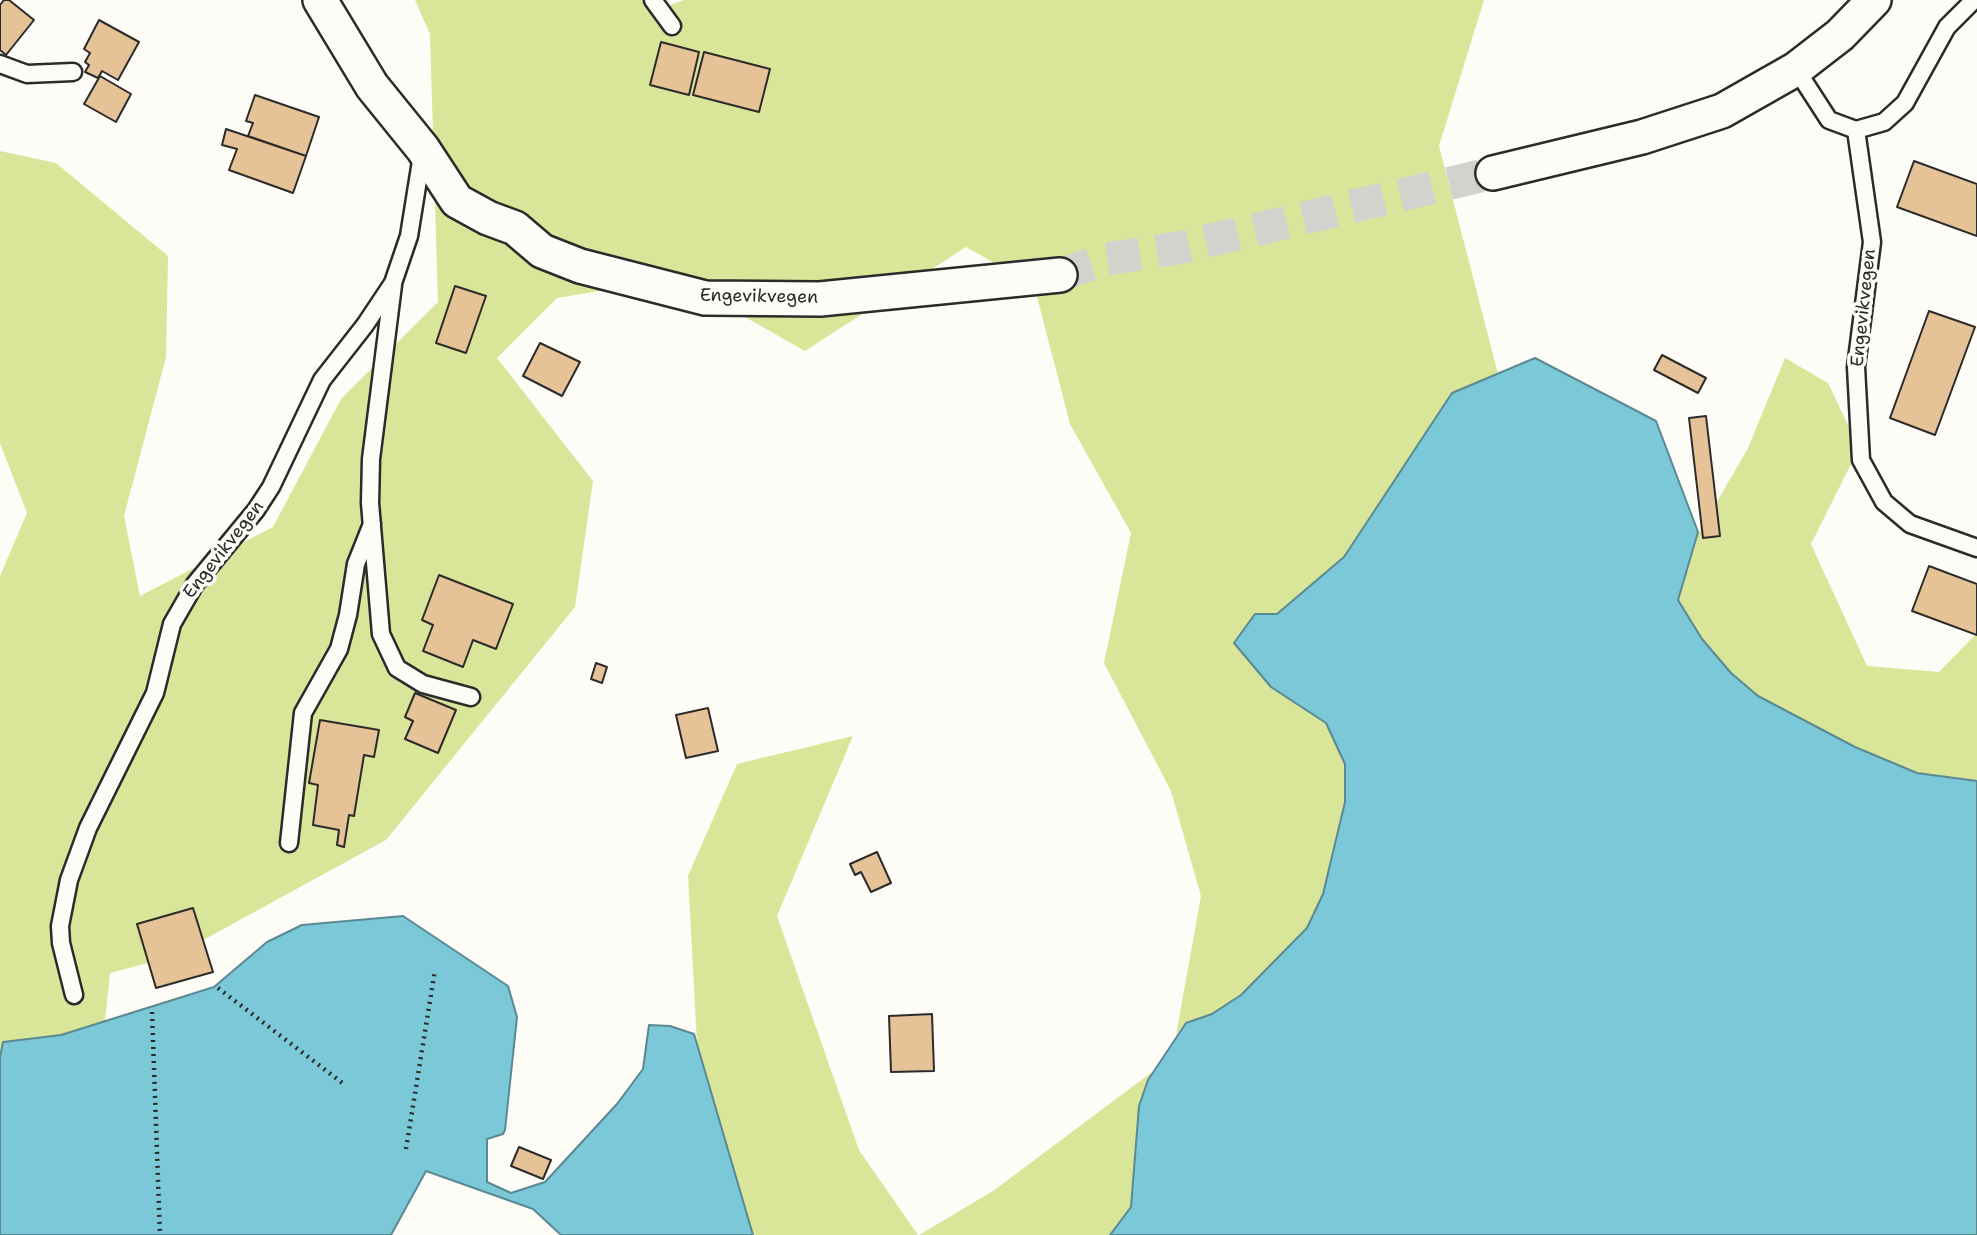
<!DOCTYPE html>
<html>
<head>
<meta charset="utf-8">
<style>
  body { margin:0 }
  canvas { display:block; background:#fdfcf7 }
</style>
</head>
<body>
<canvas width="1977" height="1235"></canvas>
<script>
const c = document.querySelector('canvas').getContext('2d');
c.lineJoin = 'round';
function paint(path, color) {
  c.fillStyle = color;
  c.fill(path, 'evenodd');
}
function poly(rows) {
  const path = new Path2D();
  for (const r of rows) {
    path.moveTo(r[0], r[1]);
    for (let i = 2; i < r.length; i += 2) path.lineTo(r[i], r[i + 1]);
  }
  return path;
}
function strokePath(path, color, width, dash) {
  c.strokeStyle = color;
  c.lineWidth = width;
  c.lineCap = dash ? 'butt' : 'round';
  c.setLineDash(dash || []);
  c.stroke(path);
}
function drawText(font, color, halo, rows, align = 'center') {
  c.font = font + ' "Shantell Sans",sans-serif';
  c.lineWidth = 7;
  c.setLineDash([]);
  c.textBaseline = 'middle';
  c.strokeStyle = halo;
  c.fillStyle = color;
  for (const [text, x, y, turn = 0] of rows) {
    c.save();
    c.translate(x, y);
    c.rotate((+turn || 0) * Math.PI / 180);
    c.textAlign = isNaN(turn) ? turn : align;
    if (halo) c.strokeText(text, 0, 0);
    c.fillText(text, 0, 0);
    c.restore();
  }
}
paint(poly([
  [415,0,657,0,658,9,684,0,1484,0,1439,146,1498,374,1452,393,1344,557,1277,615,1271,687,1326,723,1345,764,1345,802,1323,894,1307,928,1241,995,1212,1014,1186,1023,1176,1035,1201,896,1171,791,1104,663,1131,533,1070,424,1034,285,966,247,805,351,676,278,557,298,497,358,593,481,575,607,386,840,174,956,110,973,105,1021,61,1035,3,1042,0,1057,0,576,27,513,0,443,0,151,56,163,168,256,166,357,124,516,140,596,273,527,341,399,438,302,430,34],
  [1785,358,1828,383,1859,448,1811,544,1867,666,1939,672,1977,633,1977,781,1917,773,1855,747,1758,696,1731,673,1702,639,1678,600,1696,538,1748,448],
  [853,736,777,916,859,1150,918,1235,753,1235,697,1043,688,876,737,764],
  [1152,1072,1139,1106,1131,1207,1110,1235,919,1235,993,1191]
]), '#d9e699');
const water = poly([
  [1535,358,1656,421,1698,532,1678,600,1702,639,1731,673,1758,696,1855,747,1917,773,1977,781,1977,1235,1110,1235,1131,1207,1139,1106,1148,1080,1186,1023,1212,1014,1241,995,1307,928,1323,894,1345,802,1345,764,1326,723,1271,687,1234,643,1255,614,1277,614,1344,557,1452,393,1535,358],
  [403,916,508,986,517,1017,505,1130,503,1134,487,1139,487,1182,511,1193,545,1182,617,1104,643,1069,649,1025,670,1026,694,1034,753,1235,561,1235,533,1209,426,1171,391,1235,0,1235,0,1057,3,1042,61,1035,214,987,267,942,302,925,403,916]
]);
paint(water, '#7ac8d8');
strokePath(water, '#5a8993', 2);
const building = poly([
  [4,0,9,0,34,20,6,55,0,50,0,5,4,0],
  [99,20,139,42,118,80,102,71,98,78,85,72,89,65,85,62,90,53,84,49,99,20],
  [661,42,699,52,689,95,650,85,661,42],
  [704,52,770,69,759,112,693,95,704,52],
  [100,76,131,94,116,122,84,104,100,76],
  [255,95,319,117,306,156,248,136,253,123,246,121,255,95],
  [226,129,306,156,293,193,229,170,237,149,222,145,226,129],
  [1914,161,1977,184,1977,236,1897,207,1914,161],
  [455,286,486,296,466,353,436,343,455,286],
  [1929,311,1975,327,1935,435,1890,418,1929,311],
  [540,343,580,362,562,396,523,376,540,343],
  [1662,355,1706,378,1698,393,1654,370,1662,355],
  [1706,416,1720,536,1703,538,1689,418,1706,416],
  [1929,566,1977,584,1977,635,1912,611,1929,566],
  [439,575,513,604,496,649,473,640,463,667,423,651,433,625,422,620,439,575],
  [596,663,607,667,602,683,591,679,596,663],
  [415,693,456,710,438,753,405,739,413,721,405,717,415,693],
  [708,708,718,751,686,758,676,715,708,708],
  [320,720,379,730,374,757,364,755,354,816,349,815,344,847,337,845,339,830,313,825,318,785,309,783,320,720],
  [877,852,891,883,871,892,861,872,855,875,850,864,877,852],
  [193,908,213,972,156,988,137,924,193,908],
  [932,1014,934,1071,891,1072,889,1016,932,1014],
  [519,1147,551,1160,543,1179,511,1166,519,1147]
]);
paint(building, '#e6c297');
strokePath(building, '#2b2b2b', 2);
strokePath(poly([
  [1060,275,1106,259,1178,248,1493,173]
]), '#d3d2ce', 33, [33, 17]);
const service = poly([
  [653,0,672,26],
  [0,64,27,74,73,72],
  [1796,69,1829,120,1856,130,1884,122,1905,103,1947,27,1974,0],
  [1856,130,1872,242,1856,367,1861,460,1884,502,1910,524,1977,548],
  [393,285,371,459,370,503,381,634,397,668,423,684,471,697],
  [289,843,303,713,339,649,348,615,356,564,372,524],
  [74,995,61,943,60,926,69,880,88,828,155,693,172,624,195,584,256,510,271,487,322,380,365,325,393,283,409,236,422,155]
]);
const minor = poly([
  [320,0,372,86,423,149,457,201,488,218,515,228,542,251,580,266,705,298,820,299,1060,275],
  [1493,173,1642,137,1722,111,1796,69,1840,35,1874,0]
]);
strokePath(service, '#2b2b2b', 21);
strokePath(minor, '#2b2b2b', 38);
strokePath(poly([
  [218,988,345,1085],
  [152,1012,160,1235],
  [406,1149,435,970]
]), '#2b2b2b', 4.5, [2, 5]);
strokePath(service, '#fdfcf7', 16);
strokePath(minor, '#fdfcf7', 33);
drawText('18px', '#2b2b2b', '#fdfcf7', [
  ["Engevikvegen",759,297,1],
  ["Engevikvegen",1864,308,-84],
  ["Engevikvegen",224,550,-52]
]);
</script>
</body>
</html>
